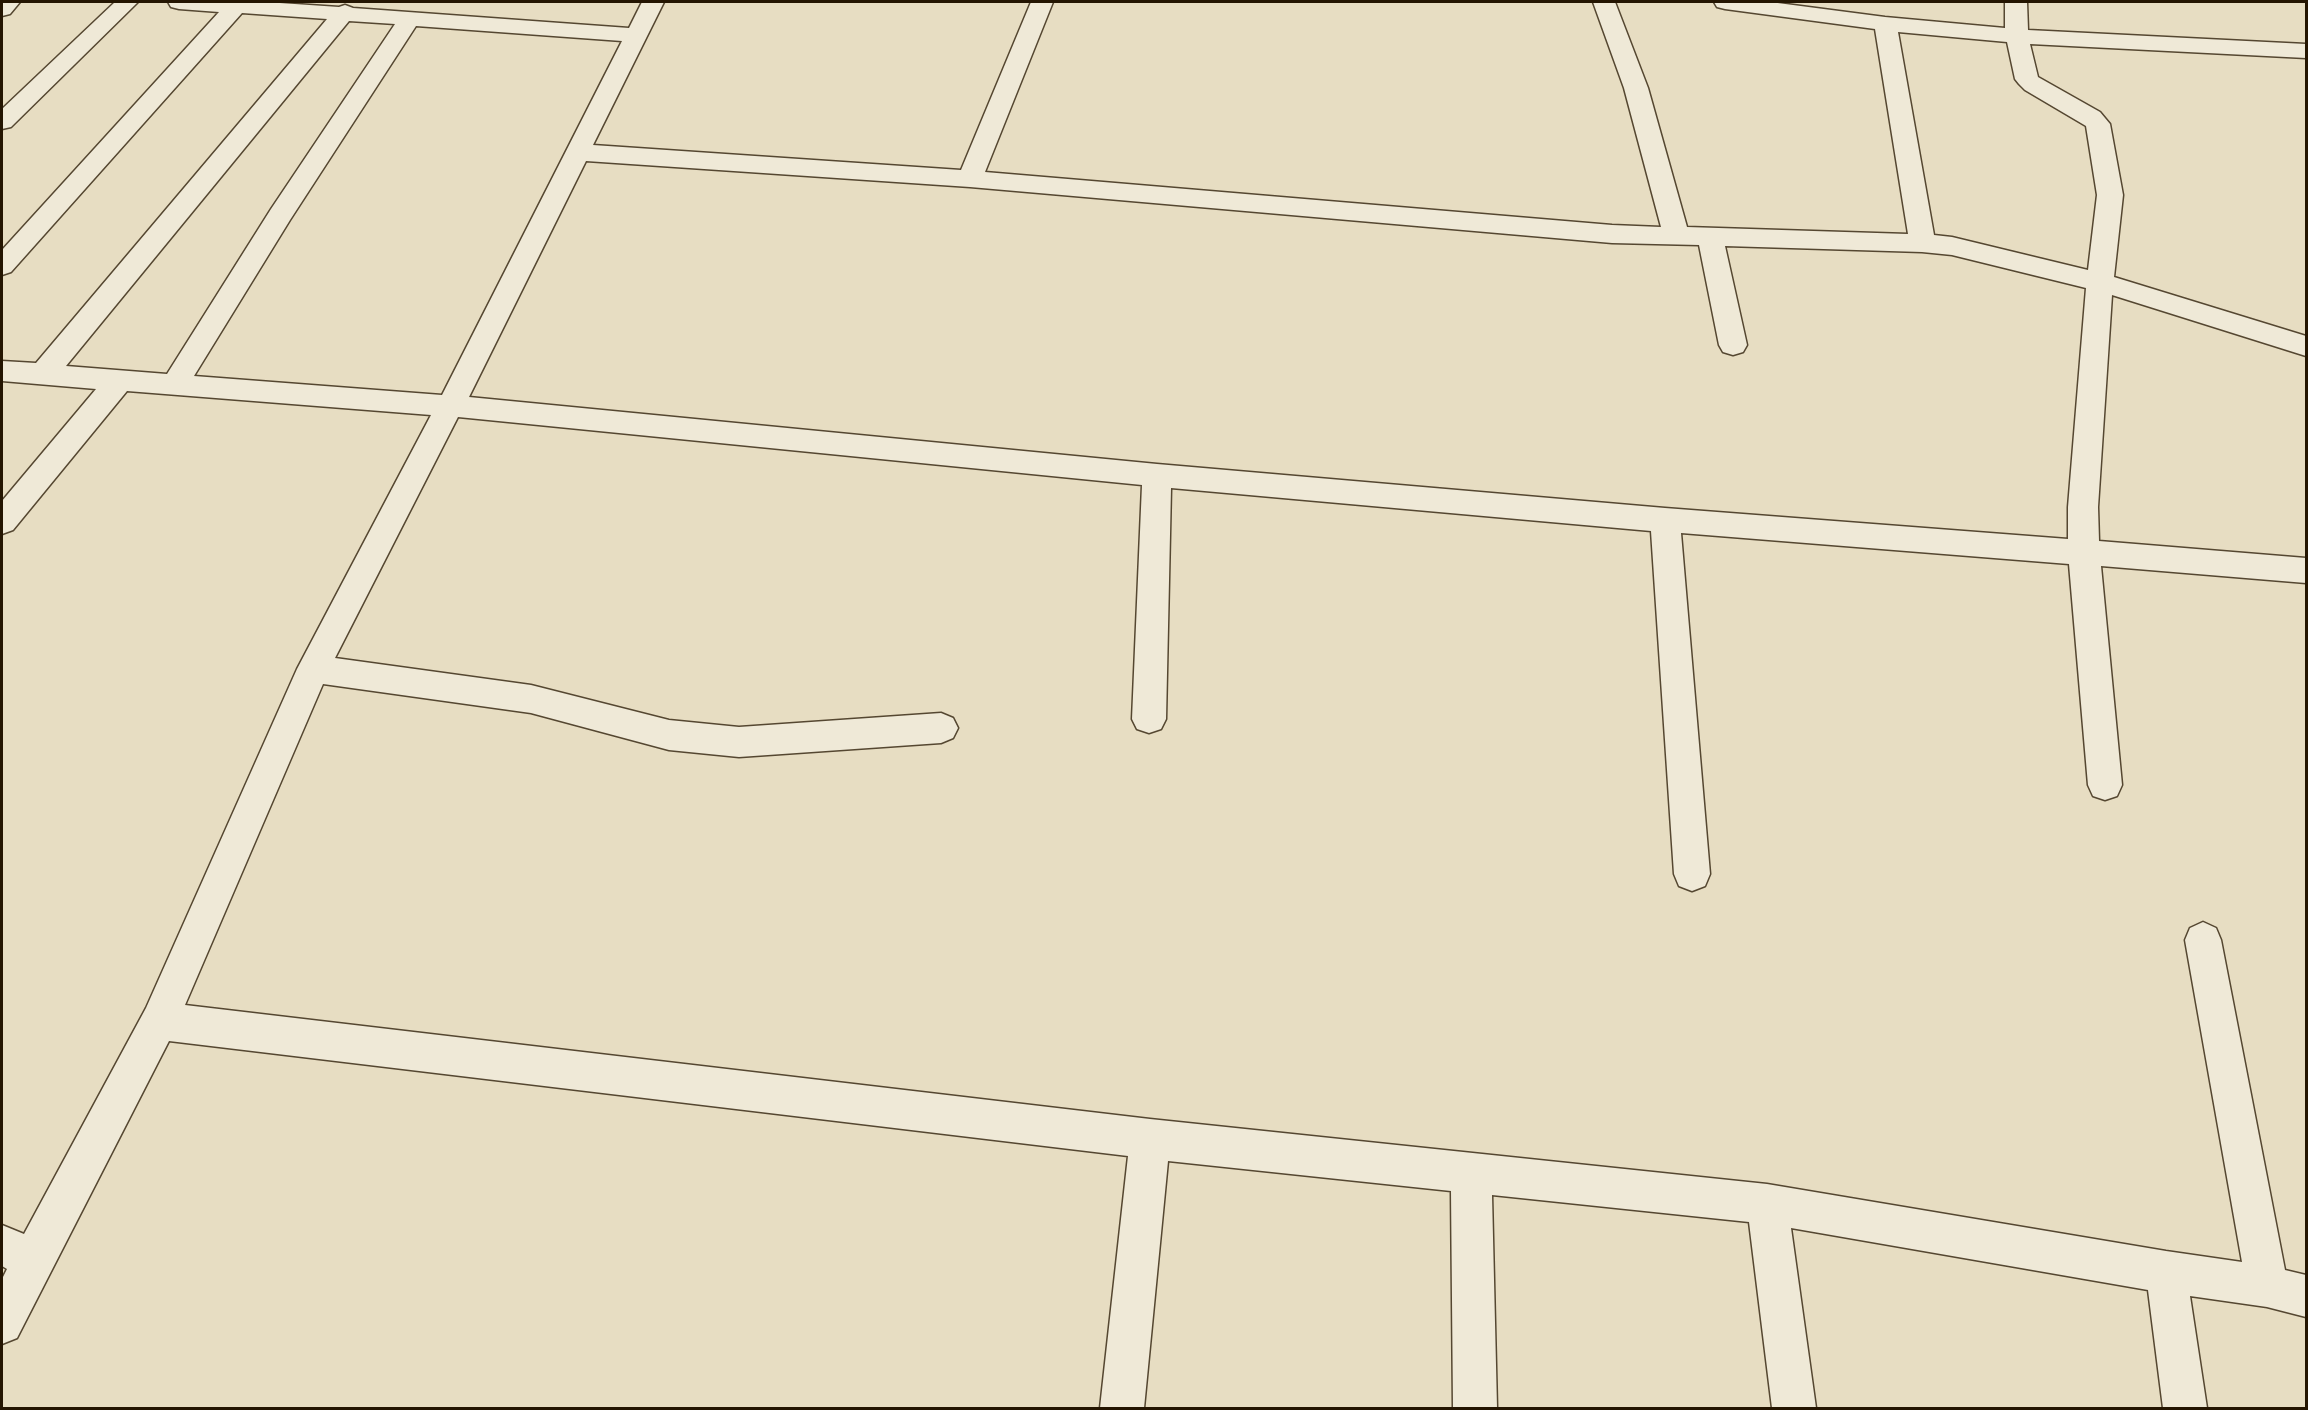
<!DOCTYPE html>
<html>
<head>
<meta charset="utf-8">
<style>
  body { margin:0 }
  #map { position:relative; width:2308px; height:1410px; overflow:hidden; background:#e7ddc2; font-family:"IM FELL Great Primer",serif }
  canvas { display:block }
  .frame { position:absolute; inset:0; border:3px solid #241501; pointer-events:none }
</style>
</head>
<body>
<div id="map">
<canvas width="2308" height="1410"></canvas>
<div class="frame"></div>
</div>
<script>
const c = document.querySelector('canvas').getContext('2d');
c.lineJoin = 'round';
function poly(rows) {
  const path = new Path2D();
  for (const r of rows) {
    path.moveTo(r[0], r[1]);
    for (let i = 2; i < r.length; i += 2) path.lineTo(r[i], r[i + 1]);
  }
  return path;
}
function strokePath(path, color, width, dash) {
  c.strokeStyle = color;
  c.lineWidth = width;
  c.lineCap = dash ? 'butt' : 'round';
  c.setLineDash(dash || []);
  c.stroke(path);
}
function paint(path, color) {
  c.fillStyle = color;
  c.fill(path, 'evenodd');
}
const street = poly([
  [2,2,20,2,10,14,2,16,2,2],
  [115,2,138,2,11,127,2,129,2,109,115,2],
  [168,2,265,2,339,7,345,5,353,8,629,28,642,2,664,2,593,145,961,170,1031,2,1053,2,985,172,1612,225,1661,227,1624,88,1593,2,1615,2,1648,88,1687,227,1908,234,1875,29,1725,9,1717,7,1714,2,1770,2,1885,17,2005,28,2005,2,2027,2,2028,30,2306,44,2306,58,2030,44,2038,77,2100,112,2110,124,2123,195,2114,277,2306,336,2306,356,2112,295,2098,507,2099,541,2306,558,2306,583,2101,566,2122,785,2117,796,2105,800,2093,796,2088,785,2069,564,1681,533,1710,874,1705,886,1692,891,1679,886,1674,874,1651,531,1171,488,1166,719,1161,729,1149,733,1137,729,1132,719,1142,485,458,417,335,658,531,685,669,720,739,727,941,713,953,718,958,728,953,738,941,743,739,757,669,750,531,713,323,684,185,1005,1150,1119,1767,1184,2166,1251,2242,1262,2185,940,2190,928,2203,922,2216,928,2221,940,2285,1270,2306,1275,2306,1317,2267,1307,2190,1296,2207,1408,2163,1408,2148,1290,1791,1228,1816,1408,1772,1408,1749,1222,1492,1195,1497,1408,1453,1408,1451,1191,1168,1161,1144,1408,1100,1408,1128,1156,169,1041,17,1338,2,1344,2,1279,7,1269,2,1266,2,1225,24,1234,146,1008,297,669,431,415,127,391,13,530,2,534,2,501,96,389,2,381,2,361,36,363,327,19,242,13,11,272,2,275,2,250,219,12,179,9,171,7,168,2],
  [349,21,395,24,271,209,167,374,66,366,349,21],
  [416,26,622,41,442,395,194,376,290,220,416,26],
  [1898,32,2007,42,2015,79,2019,84,2025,90,2086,126,2097,195,2088,270,1952,237,1934,235,1898,32],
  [586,161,970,187,1612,243,1699,245,1719,345,1723,352,1733,355,1743,352,1747,345,1725,246,1922,252,1952,255,2086,288,2068,507,2068,539,1665,508,1157,464,469,397,586,161]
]);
strokePath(street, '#554731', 3);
paint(street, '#efe9d7');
</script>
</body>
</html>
